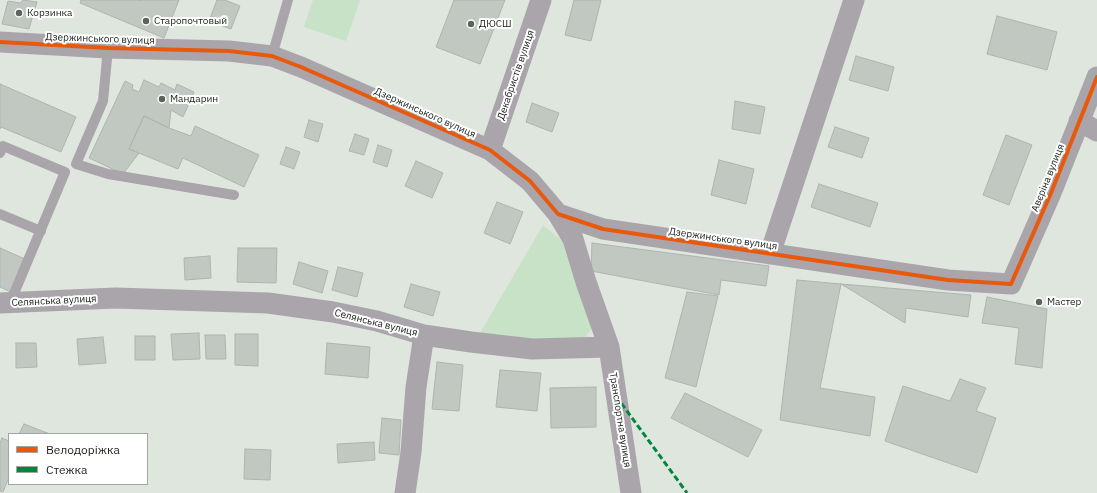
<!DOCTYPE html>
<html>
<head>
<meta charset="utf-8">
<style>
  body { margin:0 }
  #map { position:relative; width:1097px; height:493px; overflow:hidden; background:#dee6de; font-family:"IBM Plex Sans",sans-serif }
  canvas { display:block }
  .legend { position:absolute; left:8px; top:433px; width:140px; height:52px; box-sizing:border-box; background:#fff; border:1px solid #a3a5a3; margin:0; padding:5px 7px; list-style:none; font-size:12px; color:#181e18 }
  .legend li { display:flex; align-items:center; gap:8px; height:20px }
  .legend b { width:20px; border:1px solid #a3a5a3 }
</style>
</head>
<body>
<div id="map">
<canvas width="1097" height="493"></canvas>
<ul class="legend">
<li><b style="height:5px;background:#e8590c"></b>Велодоріжка</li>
<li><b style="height:5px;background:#00873e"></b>Стежка</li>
</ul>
</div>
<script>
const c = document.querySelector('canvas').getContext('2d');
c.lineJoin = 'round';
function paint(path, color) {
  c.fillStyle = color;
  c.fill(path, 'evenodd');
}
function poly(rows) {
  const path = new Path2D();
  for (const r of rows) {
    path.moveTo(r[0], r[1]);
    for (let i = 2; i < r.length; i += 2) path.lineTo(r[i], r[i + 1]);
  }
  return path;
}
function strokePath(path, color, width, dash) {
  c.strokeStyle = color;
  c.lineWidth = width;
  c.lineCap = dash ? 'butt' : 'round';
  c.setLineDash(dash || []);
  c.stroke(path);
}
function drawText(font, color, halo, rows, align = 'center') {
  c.font = font + ' "IBM Plex Sans",sans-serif';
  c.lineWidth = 4;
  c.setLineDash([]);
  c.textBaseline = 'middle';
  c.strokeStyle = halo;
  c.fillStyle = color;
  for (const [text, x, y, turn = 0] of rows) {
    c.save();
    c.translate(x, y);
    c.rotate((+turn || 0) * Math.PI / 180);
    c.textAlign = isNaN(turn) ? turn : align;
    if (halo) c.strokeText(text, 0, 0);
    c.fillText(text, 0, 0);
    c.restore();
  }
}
paint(poly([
  [313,0,360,0,346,41,304,27],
  [543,225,569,246,593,327,583,340,535,343,480,333]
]), '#c7e2c7');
const building = poly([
  [23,0,37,2,29,29,2,24,8,1,20,3,23,0],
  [81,0,138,0,141,1,141,0,179,0,164,38,80,3,81,0],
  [217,0,225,0,240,6,231,29,209,21,217,0],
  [454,0,505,0,480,64,436,47,454,0],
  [574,0,601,0,591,41,565,35,574,0],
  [997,16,1057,32,1047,70,987,54,997,16],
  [856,56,894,67,888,91,849,80,856,56],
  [144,80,159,87,161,83,175,90,177,84,194,92,183,117,171,110,169,128,144,116,129,149,139,153,123,174,89,158,125,81,133,85,132,89,139,92,144,80],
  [0,84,76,117,61,152,1,127,0,129,0,84],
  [735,101,765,107,760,134,732,129,735,101],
  [532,103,559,113,552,132,526,122,532,103],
  [144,116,169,128,191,136,195,126,259,155,244,187,183,158,178,169,129,149,144,116],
  [309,120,323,124,318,142,304,137,309,120],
  [835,127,869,138,862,158,828,147,835,127],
  [355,134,369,139,364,155,349,151,355,134],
  [1006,135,1032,145,1009,205,983,195,1006,135],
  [378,145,392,150,387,167,373,162,378,145],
  [286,147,300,152,294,169,280,164,286,147],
  [719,160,754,169,746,204,711,195,719,160],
  [416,161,443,173,432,198,405,186,416,161],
  [819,184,878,203,870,227,811,207,819,184],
  [497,202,523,212,510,244,484,233,497,202],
  [592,243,769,266,766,286,721,280,719,295,591,271,592,243],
  [0,248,25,259,11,292,0,287,0,248],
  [238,248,277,248,276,283,237,282,238,248],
  [210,256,211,278,185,280,184,258,210,256],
  [299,262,328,271,322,293,293,284,299,262],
  [338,267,363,273,357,297,332,290,338,267],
  [797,280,841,284,820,388,875,397,870,436,780,420,797,280],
  [411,284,440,292,433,316,404,307,411,284],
  [841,284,971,295,968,317,906,308,905,323,841,284],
  [687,292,718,296,696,387,665,378,687,292],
  [987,297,1047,309,1042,368,1015,364,1019,328,982,323,987,297],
  [199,333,200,359,173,360,171,334,199,333],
  [235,334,258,334,258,366,235,365,235,334],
  [205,335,225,335,226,359,206,359,205,335],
  [135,336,155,336,155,360,135,360,135,336],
  [103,337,106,363,79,365,77,339,103,337],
  [16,343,36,343,37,367,16,368,16,343],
  [327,343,370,347,368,378,325,374,327,343],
  [437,362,463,365,459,411,432,409,437,362],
  [500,370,541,373,537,411,496,407,500,370],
  [960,379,986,388,976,411,996,418,977,473,885,441,903,386,950,401,960,379],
  [596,387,596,427,551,428,550,388,596,387],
  [685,393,762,430,748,457,671,418,685,393],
  [382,418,401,420,399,455,379,453,382,418],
  [24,424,50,434,19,434,24,424],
  [2,438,9,441,9,477,3,492,0,491,0,443,2,438],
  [374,442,375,460,338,463,337,444,374,442],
  [245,449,271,450,270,480,244,479,245,449]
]);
paint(building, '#c1c7c1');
strokePath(building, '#aeb4ae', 1);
strokePath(poly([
  [108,48,103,101,76,164,108,174,234,195],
  [272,56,288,0],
  [0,153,3,146,65,172,10,303],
  [0,214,41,231]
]), '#aaa5ab', 10);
strokePath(poly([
  [0,42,108,48,229,51,272,56,301,67,490,150,530,181,558,214,603,229,948,280,1011,284,1051,193,1097,77],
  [1079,121,1097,131],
  [490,150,541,0],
  [770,254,854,0],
  [0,303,116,298,268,303,333,312,377,321,424,335,471,342,532,349,609,347,586,282,573,239,558,214],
  [609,347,631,493],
  [405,493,411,452,416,387,424,335]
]), '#aaa5ab', 21);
strokePath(poly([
  [616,396,687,493]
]), '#00873e', 3, [6, 3]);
strokePath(poly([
  [0,42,108,48,229,51,272,56,301,67,490,150,530,181,558,214,603,229,948,280,1011,284,1051,193,1097,77]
]), '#e8590c', 4);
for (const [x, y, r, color] of [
  [19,13,4,"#5d645d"],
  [146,21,4,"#5d645d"],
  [471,24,4,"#5d645d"],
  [162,99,4,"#5d645d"],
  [1039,302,4,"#5d645d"]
]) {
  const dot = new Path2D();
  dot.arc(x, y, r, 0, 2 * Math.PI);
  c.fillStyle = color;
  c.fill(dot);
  strokePath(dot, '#fff', 1.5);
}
drawText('10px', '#181e18', '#fff', [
  ["Корзинка",27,13],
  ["Старопочтовый",154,21],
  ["ДЮСШ",479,24],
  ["Мандарин",170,99],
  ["Мастер",1047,302]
], 'left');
drawText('10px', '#181e18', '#fff', [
  ["Дзержинського вулиця",100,39,2],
  ["Декабристів вулиця",516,75,-71],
  ["Дзержинського вулиця",425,113,24],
  ["Авєріна вулиця",1048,178,-68],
  ["Дзержинського вулиця",723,239,8],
  ["Селянська вулиця",54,301,-3],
  ["Селянська вулиця",376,323,14],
  ["Транспортна вулиця",620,420,81]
]);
</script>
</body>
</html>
